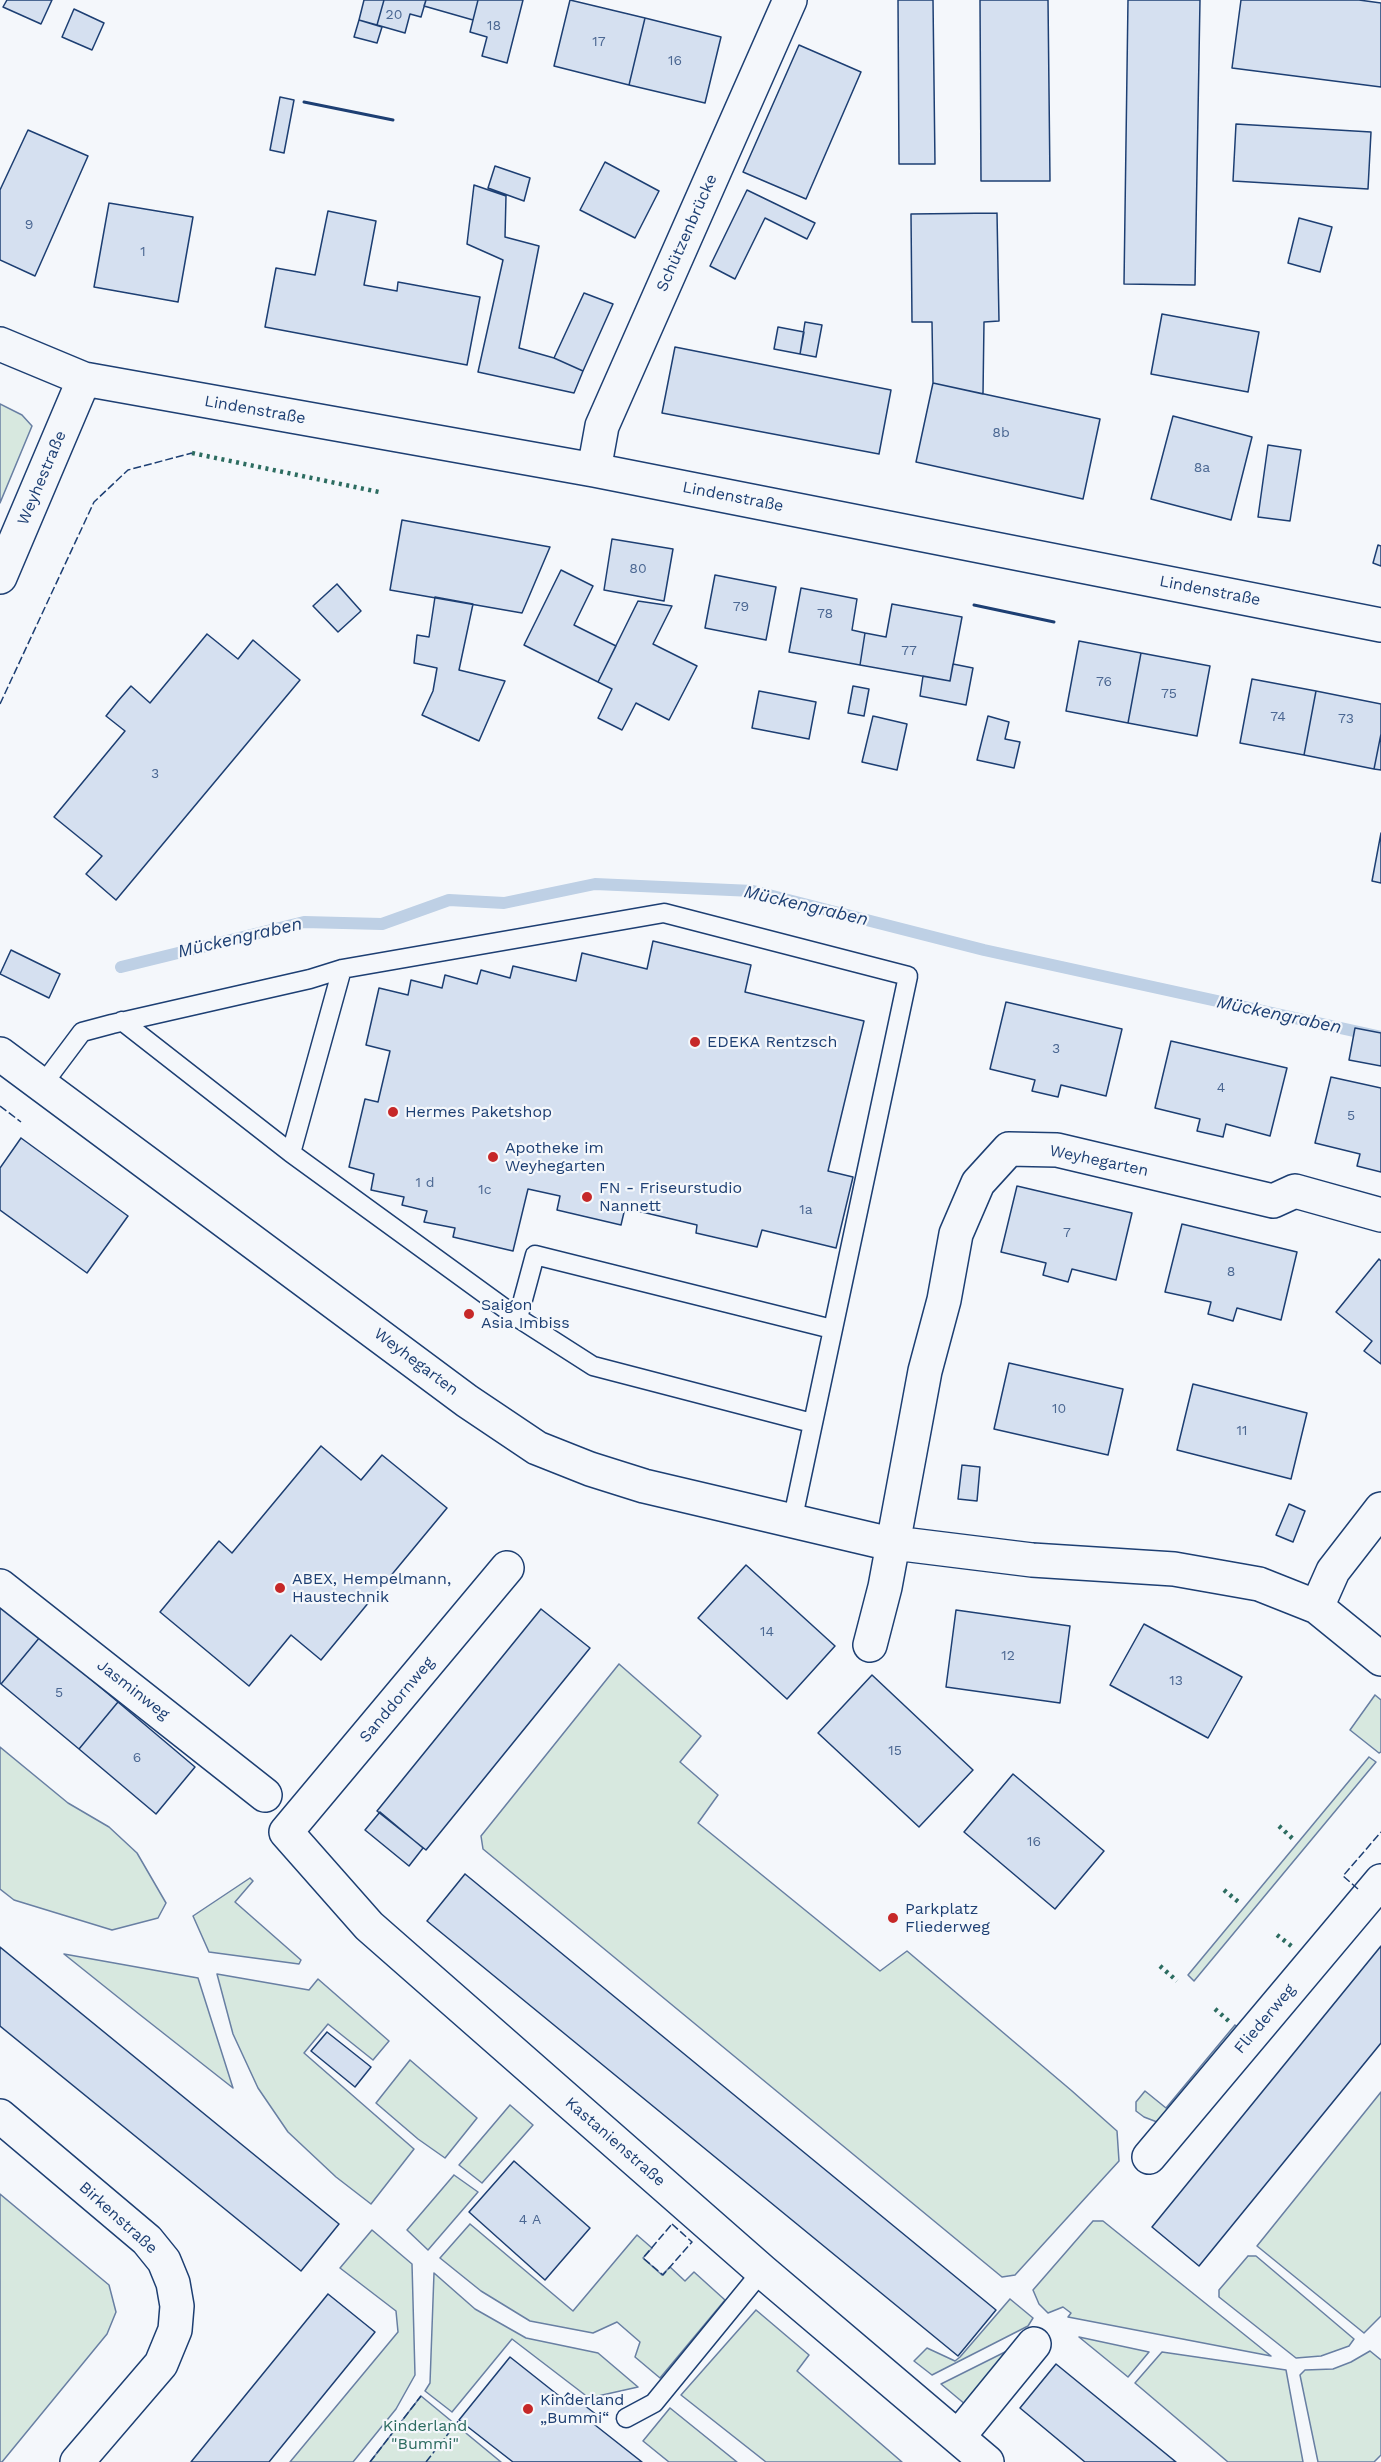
<!DOCTYPE html>
<html>
<head>
<meta charset="utf-8">
<style>
  body { margin:0 }
  canvas { display:block; background:#f4f7fb }
</style>
</head>
<body>
<canvas width="1381" height="2462"></canvas>
<script>
const c = document.querySelector('canvas').getContext('2d');
c.lineJoin = 'round';
function paint(path, color) {
  c.fillStyle = color;
  c.fill(path, 'evenodd');
}
function poly(rows) {
  const path = new Path2D();
  for (const r of rows) {
    path.moveTo(r[0], r[1]);
    for (let i = 2; i < r.length; i += 2) path.lineTo(r[i], r[i + 1]);
  }
  return path;
}
function strokePath(path, color, width, dash) {
  c.strokeStyle = color;
  c.lineWidth = width;
  c.lineCap = dash ? 'butt' : 'round';
  c.setLineDash(dash || []);
  c.stroke(path);
}
function drawText(font, color, halo, rows, align = 'center') {
  c.font = font + ' "Work Sans",sans-serif';
  c.lineWidth = 4.5;
  c.setLineDash([]);
  c.textBaseline = 'middle';
  c.strokeStyle = halo;
  c.fillStyle = color;
  for (const [text, x, y, turn = 0] of rows) {
    c.save();
    c.translate(x, y);
    c.rotate((+turn || 0) * Math.PI / 180);
    c.textAlign = isNaN(turn) ? turn : align;
    if (halo) c.strokeText(text, 0, 0);
    c.fillText(text, 0, 0);
    c.restore();
  }
}
const green = poly([
  [0,404,22,415,32,426,0,503,0,404],
  [619,1664,701,1736,680,1762,718,1795,698,1823,880,1971,907,1951,1072,2091,1117,2131,1119,2161,1015,2275,1002,2277,483,1849,481,1836,619,1664],
  [1375,1695,1381,1700,1381,1752,1379,1753,1350,1730,1375,1695],
  [0,1747,68,1803,109,1827,137,1853,166,1903,158,1918,112,1930,14,1900,0,1889,0,1747],
  [1369,1757,1376,1762,1194,1981,1188,1975,1369,1757],
  [250,1878,253,1881,235,1902,301,1960,299,1964,209,1952,193,1916,250,1878],
  [64,1954,198,1978,233,2088,139,2014,64,1954],
  [217,1974,309,1990,318,1979,389,2041,373,2060,328,2024,304,2053,414,2149,371,2204,336,2177,288,2132,258,2088,233,2034,217,1974],
  [1235,2025,1245,2032,1157,2122,1144,2117,1136,2111,1136,2102,1145,2091,1166,2108,1235,2025],
  [410,2060,477,2118,445,2158,418,2139,376,2103,410,2060],
  [1381,2092,1381,2316,1364,2333,1257,2246,1381,2092],
  [510,2105,533,2125,482,2183,459,2165,510,2105],
  [454,2175,478,2192,428,2250,407,2230,454,2175],
  [0,2194,109,2285,116,2312,107,2334,2,2462,0,2462,0,2194],
  [1093,2221,1103,2221,1271,2356,1068,2317,1071,2313,1063,2307,1048,2313,1039,2304,1033,2290,1093,2221],
  [470,2224,573,2311,637,2235,652,2248,643,2258,662,2275,670,2267,685,2281,694,2272,725,2300,660,2378,635,2357,640,2342,617,2322,593,2333,530,2321,481,2291,440,2258,470,2224],
  [372,2230,412,2264,415,2375,396,2409,353,2462,290,2462,398,2332,396,2311,340,2268,372,2230],
  [1248,2256,1256,2256,1354,2339,1349,2346,1321,2356,1296,2358,1219,2297,1219,2290,1248,2256],
  [434,2273,475,2309,526,2338,598,2353,638,2387,589,2398,512,2339,452,2412,425,2391,430,2383,434,2273],
  [1010,2299,1033,2318,1028,2326,932,2375,914,2361,927,2348,955,2361,960,2357,1010,2299],
  [756,2310,809,2355,797,2371,902,2462,766,2462,681,2395,756,2310],
  [1079,2337,1149,2352,1128,2377,1079,2337],
  [1017,2346,966,2405,941,2384,1017,2346],
  [1370,2351,1381,2360,1381,2455,1374,2462,1318,2462,1300,2375,1305,2370,1333,2369,1351,2362,1370,2351],
  [1162,2352,1286,2370,1303,2462,1228,2462,1135,2383,1162,2352],
  [421,2396,501,2462,370,2462,421,2396],
  [670,2408,737,2462,669,2462,643,2441,670,2408]
]);
paint(green, '#d7e8df');
strokePath(green, '#687fa3', 1.5);
strokePath(poly([
  [121,967,304,922,382,924,449,900,504,903,595,884,753,891,984,950,1381,1037]
]), '#bed0e5', 12);
const building = poly([
  [7,0,52,0,41,24,3,7,7,0],
  [364,0,384,0,377,25,359,20,364,0],
  [384,0,426,0,421,17,410,14,405,33,377,25,384,0],
  [426,0,478,0,473,20,424,6,426,0],
  [478,0,523,0,507,63,482,56,487,37,470,32,478,0],
  [570,0,645,18,629,85,554,66,570,0],
  [898,0,933,0,935,164,899,164,898,0],
  [980,0,1048,0,1050,181,981,181,980,0],
  [1128,0,1200,0,1195,285,1124,284,1128,0],
  [1241,0,1359,0,1381,3,1381,87,1232,68,1241,0],
  [74,9,104,23,92,50,62,37,74,9],
  [645,18,721,37,705,103,629,85,645,18],
  [359,20,382,27,377,43,354,37,359,20],
  [799,45,861,72,806,199,743,172,799,45],
  [280,97,294,100,284,153,270,150,280,97],
  [1236,124,1371,132,1368,189,1233,181,1236,124],
  [28,130,88,156,35,276,0,260,0,190,28,130],
  [605,162,659,191,635,238,580,210,605,162],
  [495,166,530,178,524,201,488,188,495,166],
  [474,185,506,196,505,237,539,246,519,348,554,358,583,371,574,393,478,372,503,260,467,244,474,185],
  [747,190,815,223,807,239,765,218,735,279,710,266,747,190],
  [109,203,193,217,178,302,94,287,109,203],
  [328,211,376,221,364,285,397,291,398,282,480,297,467,365,265,327,276,268,315,275,328,211],
  [997,213,999,321,984,322,983,394,933,383,932,322,912,322,911,214,997,213],
  [1299,218,1332,227,1320,272,1288,263,1299,218],
  [584,293,613,304,583,371,554,358,584,293],
  [1162,314,1259,332,1248,392,1151,374,1162,314],
  [805,322,822,325,816,357,800,354,805,322],
  [778,327,804,332,800,354,774,349,778,327],
  [675,347,891,390,879,454,662,413,675,347],
  [933,383,1100,419,1083,499,916,462,933,383],
  [1173,416,1252,437,1231,520,1151,499,1173,416],
  [1268,445,1301,450,1290,521,1258,517,1268,445],
  [402,520,550,547,522,613,390,590,402,520],
  [612,539,673,549,664,601,604,590,612,539],
  [1378,545,1381,546,1381,566,1373,563,1378,545],
  [561,570,593,586,574,625,616,646,598,682,524,645,561,570],
  [715,575,776,587,766,640,705,628,715,575],
  [337,584,361,611,338,632,313,606,337,584],
  [801,588,857,599,852,630,865,633,860,665,789,652,801,588],
  [435,597,473,604,459,670,505,681,479,741,422,715,433,691,437,668,414,663,417,635,429,637,435,597],
  [638,601,672,606,653,644,697,666,669,720,636,703,622,730,598,718,612,689,598,682,638,601],
  [892,604,962,617,950,681,860,665,865,633,886,637,892,604],
  [207,634,238,659,253,640,300,680,116,900,86,874,102,856,54,817,125,731,106,716,118,701,131,686,150,703,207,634],
  [1079,641,1141,653,1128,723,1066,711,1079,641],
  [1141,653,1210,666,1197,736,1128,723,1141,653],
  [953,664,973,668,966,705,920,696,923,676,950,681,953,664],
  [1252,679,1316,691,1304,755,1240,743,1252,679],
  [853,686,869,689,864,716,848,713,853,686],
  [759,691,816,702,809,739,752,728,759,691],
  [1316,691,1381,704,1381,734,1374,769,1304,755,1316,691],
  [873,716,907,724,897,770,862,762,873,716],
  [988,716,1009,722,1005,739,1020,742,1014,768,977,760,988,716],
  [1381,734,1381,770,1374,769,1381,734],
  [1381,833,1381,883,1372,881,1381,833],
  [653,941,751,965,745,992,864,1021,828,1171,853,1177,836,1248,762,1230,757,1247,696,1233,697,1225,625,1208,621,1225,557,1210,560,1196,528,1189,513,1251,453,1237,455,1228,424,1222,427,1211,402,1205,404,1197,371,1190,374,1174,349,1167,365,1099,378,1102,390,1051,366,1045,379,988,408,995,411,980,442,988,445,975,477,984,481,970,510,978,513,966,576,981,582,953,647,969,653,941],
  [11,950,60,974,49,998,0,974,11,950],
  [1006,1002,1122,1029,1106,1096,1061,1085,1058,1097,1032,1091,1035,1080,990,1069,1006,1002],
  [1355,1028,1381,1033,1381,1066,1349,1060,1355,1028],
  [1171,1041,1287,1068,1270,1136,1226,1124,1223,1137,1197,1131,1200,1119,1155,1108,1171,1041],
  [1331,1077,1381,1088,1381,1172,1357,1166,1360,1154,1315,1143,1331,1077],
  [21,1138,128,1216,87,1273,0,1210,0,1168,21,1138],
  [1017,1186,1132,1213,1116,1280,1072,1269,1068,1282,1043,1275,1046,1263,1001,1252,1017,1186],
  [1182,1224,1297,1252,1281,1320,1237,1308,1233,1321,1208,1314,1211,1302,1165,1292,1182,1224],
  [1379,1259,1381,1261,1381,1364,1364,1351,1372,1341,1336,1312,1379,1259],
  [1009,1363,1123,1389,1108,1455,994,1429,1009,1363],
  [1193,1384,1307,1413,1291,1479,1177,1450,1193,1384],
  [321,1446,361,1480,382,1455,447,1508,321,1660,291,1635,249,1686,160,1612,219,1541,232,1553,321,1446],
  [962,1465,980,1467,977,1501,958,1499,962,1465],
  [1289,1504,1305,1511,1293,1542,1276,1535,1289,1504],
  [746,1565,835,1646,787,1699,698,1618,746,1565],
  [0,1603,40,1637,1,1684,0,1683,0,1603],
  [541,1609,590,1648,426,1850,377,1811,541,1609],
  [956,1610,1070,1626,1060,1703,946,1687,956,1610],
  [1144,1624,1242,1677,1208,1738,1110,1685,1144,1624],
  [40,1637,118,1702,79,1749,1,1684,40,1637],
  [872,1675,973,1770,919,1827,818,1733,872,1675],
  [118,1702,195,1767,156,1814,79,1749,118,1702],
  [1013,1774,1104,1851,1055,1909,964,1832,1013,1774],
  [380,1812,423,1848,409,1866,365,1830,380,1812],
  [465,1874,996,2310,958,2356,427,1921,465,1874],
  [1381,1946,1381,2043,1199,2266,1152,2227,1381,1946],
  [0,1947,339,2224,301,2271,0,2026,0,1947],
  [327,2032,371,2067,355,2087,311,2051,327,2032],
  [514,2161,590,2228,545,2280,469,2212,514,2161],
  [328,2294,375,2332,269,2462,191,2462,328,2294],
  [510,2357,563,2399,568,2393,601,2418,595,2425,642,2462,513,2462,459,2420,510,2357],
  [1056,2364,1176,2462,1085,2462,1020,2408,1056,2364]
]);
paint(building, '#d5e0f0');
strokePath(building, '#1d3f73', 1.5);
const service = poly([
  [122,1021,291,1153,518,1318,593,1366,812,1423],
  [43,1084,82,1032,112,1024,310,979,342,969,664,913,908,976,792,1522],
  [291,1153,342,969],
  [518,1318,535,1255,832,1329],
  [626,2418,654,2403,762,2271]
]);
const minor = poly([
  [0,344,84,379,594,470,1381,625],
  [594,470,602,426,790,0],
  [0,577,84,379],
  [0,1054,467,1401,537,1448,590,1469,644,1486,878,1541,1032,1560,1174,1569,1259,1584,1317,1607,1381,1659],
  [507,1568,286,1832,369,1926,762,2271,987,2462],
  [0,1586,265,1795],
  [1317,1607,1333,1571,1381,1509],
  [870,1645,885,1587,925,1371,944,1300,956,1234,978,1183,1009,1149,1057,1150,1273,1201,1295,1191,1381,1215],
  [0,2116,147,2240,164,2261,173,2283,177,2306,175,2330,161,2364,77,2462],
  [1149,2157,1381,1881],
  [958,2437,1034,2344]
]);
strokePath(service, '#1d3f73', 21);
strokePath(minor, '#1d3f73', 36);
strokePath(service, '#f4f7fb', 18);
strokePath(minor, '#f4f7fb', 33);
strokePath(poly([
  [192,453,379,492],
  [1279,1826,1293,1839],
  [1224,1890,1241,1904],
  [1277,1935,1294,1948],
  [1160,1966,1177,1981],
  [1215,2009,1231,2023]
]), '#2c6c60', 4.5, [3, 4.5]);
strokePath(poly([
  [0,704,94,502,128,470,192,453],
  [0,1106,21,1122],
  [1358,1889,1343,1876,1381,1832],
  [672,2224,692,2242,663,2275,643,2258,672,2224],
  [370,2462,421,2396],
  [426,2462,459,2420]
]), '#1d3f73', 1.5, [8, 3]);
strokePath(poly([
  [304,102,393,120],
  [974,605,1054,622]
]), '#1d3f73', 3);
for (const [x, y, r, color] of [
  [695,1042,6,"#c62828"],
  [393,1112,6,"#c62828"],
  [493,1157,6,"#c62828"],
  [587,1197,6,"#c62828"],
  [469,1314,6,"#c62828"],
  [280,1588,6,"#c62828"],
  [893,1918,6,"#c62828"],
  [528,2409,6,"#c62828"]
]) {
  const dot = new Path2D();
  dot.arc(x, y, r, 0, 2 * Math.PI);
  c.fillStyle = color;
  c.fill(dot);
  strokePath(dot, '#f4f7fb', 2);
}
drawText('14px', '#4b6792', null, [
  ["20",394,15],
  ["18",494,26],
  ["17",599,42],
  ["16",675,61],
  ["9",29,225],
  ["1",143,252],
  ["8b",1001,433],
  ["8a",1202,468],
  ["80",638,569],
  ["79",741,607],
  ["78",825,614],
  ["77",909,651],
  ["76",1104,682],
  ["75",1169,694],
  ["74",1278,717],
  ["73",1346,719],
  ["3",155,774],
  ["3",1056,1049],
  ["4",1221,1088],
  ["5",1351,1116],
  ["1 d",425,1183],
  ["1c",485,1190],
  ["1a",806,1210],
  ["7",1067,1233],
  ["8",1231,1272],
  ["10",1059,1409],
  ["11",1242,1431],
  ["14",767,1632],
  ["12",1008,1656],
  ["13",1176,1681],
  ["5",59,1693],
  ["15",895,1751],
  ["6",137,1758],
  ["16",1034,1842],
  ["4 A",530,2220]
]);
drawText('16px', '#1d3f73', '#f4f7fb', [
  ["Schützenbrücke",687,233,-66],
  ["Lindenstraße",255,410,10],
  ["Weyhestraße",42,478,-67],
  ["Lindenstraße",733,497,11],
  ["Lindenstraße",1210,591,11],
  ["Weyhegarten",1099,1161,12],
  ["Weyhegarten",416,1362,37],
  ["Jasminweg",133,1690,38],
  ["Sanddornweg",397,1700,-50],
  ["Fliederweg",1265,2019,-50],
  ["Kastanienstraße",615,2142,41],
  ["Birkenstraße",118,2218,42]
]);
drawText('16px', '#1d3f73', '#f4f7fb', [
  ["EDEKA Rentzsch",707,1042],
  ["Hermes Paketshop",405,1112],
  ["Apotheke im",505,1148],
  ["Weyhegarten",505,1166],
  ["FN - Friseurstudio",599,1188],
  ["Nannett",599,1206],
  ["Saigon",481,1305],
  ["Asia Imbiss",481,1323],
  ["ABEX, Hempelmann,",292,1579],
  ["Haustechnik",292,1597],
  ["Parkplatz",905,1909],
  ["Fliederweg",905,1927],
  ["Kinderland",540,2400],
  ["„Bummi“",540,2418]
], 'left');
drawText('16px', '#2c6c60', '#f4f7fb', [
  ["Kinderland",425,2426],
  ["\"Bummi\"",425,2444]
]);
drawText('italic 18px', '#1d3f73', '#f4f7fb', [
  ["Mückengraben",806,906,13],
  ["Mückengraben",240,938,-13],
  ["Mückengraben",1279,1015,12]
]);
</script>
</body>
</html>
